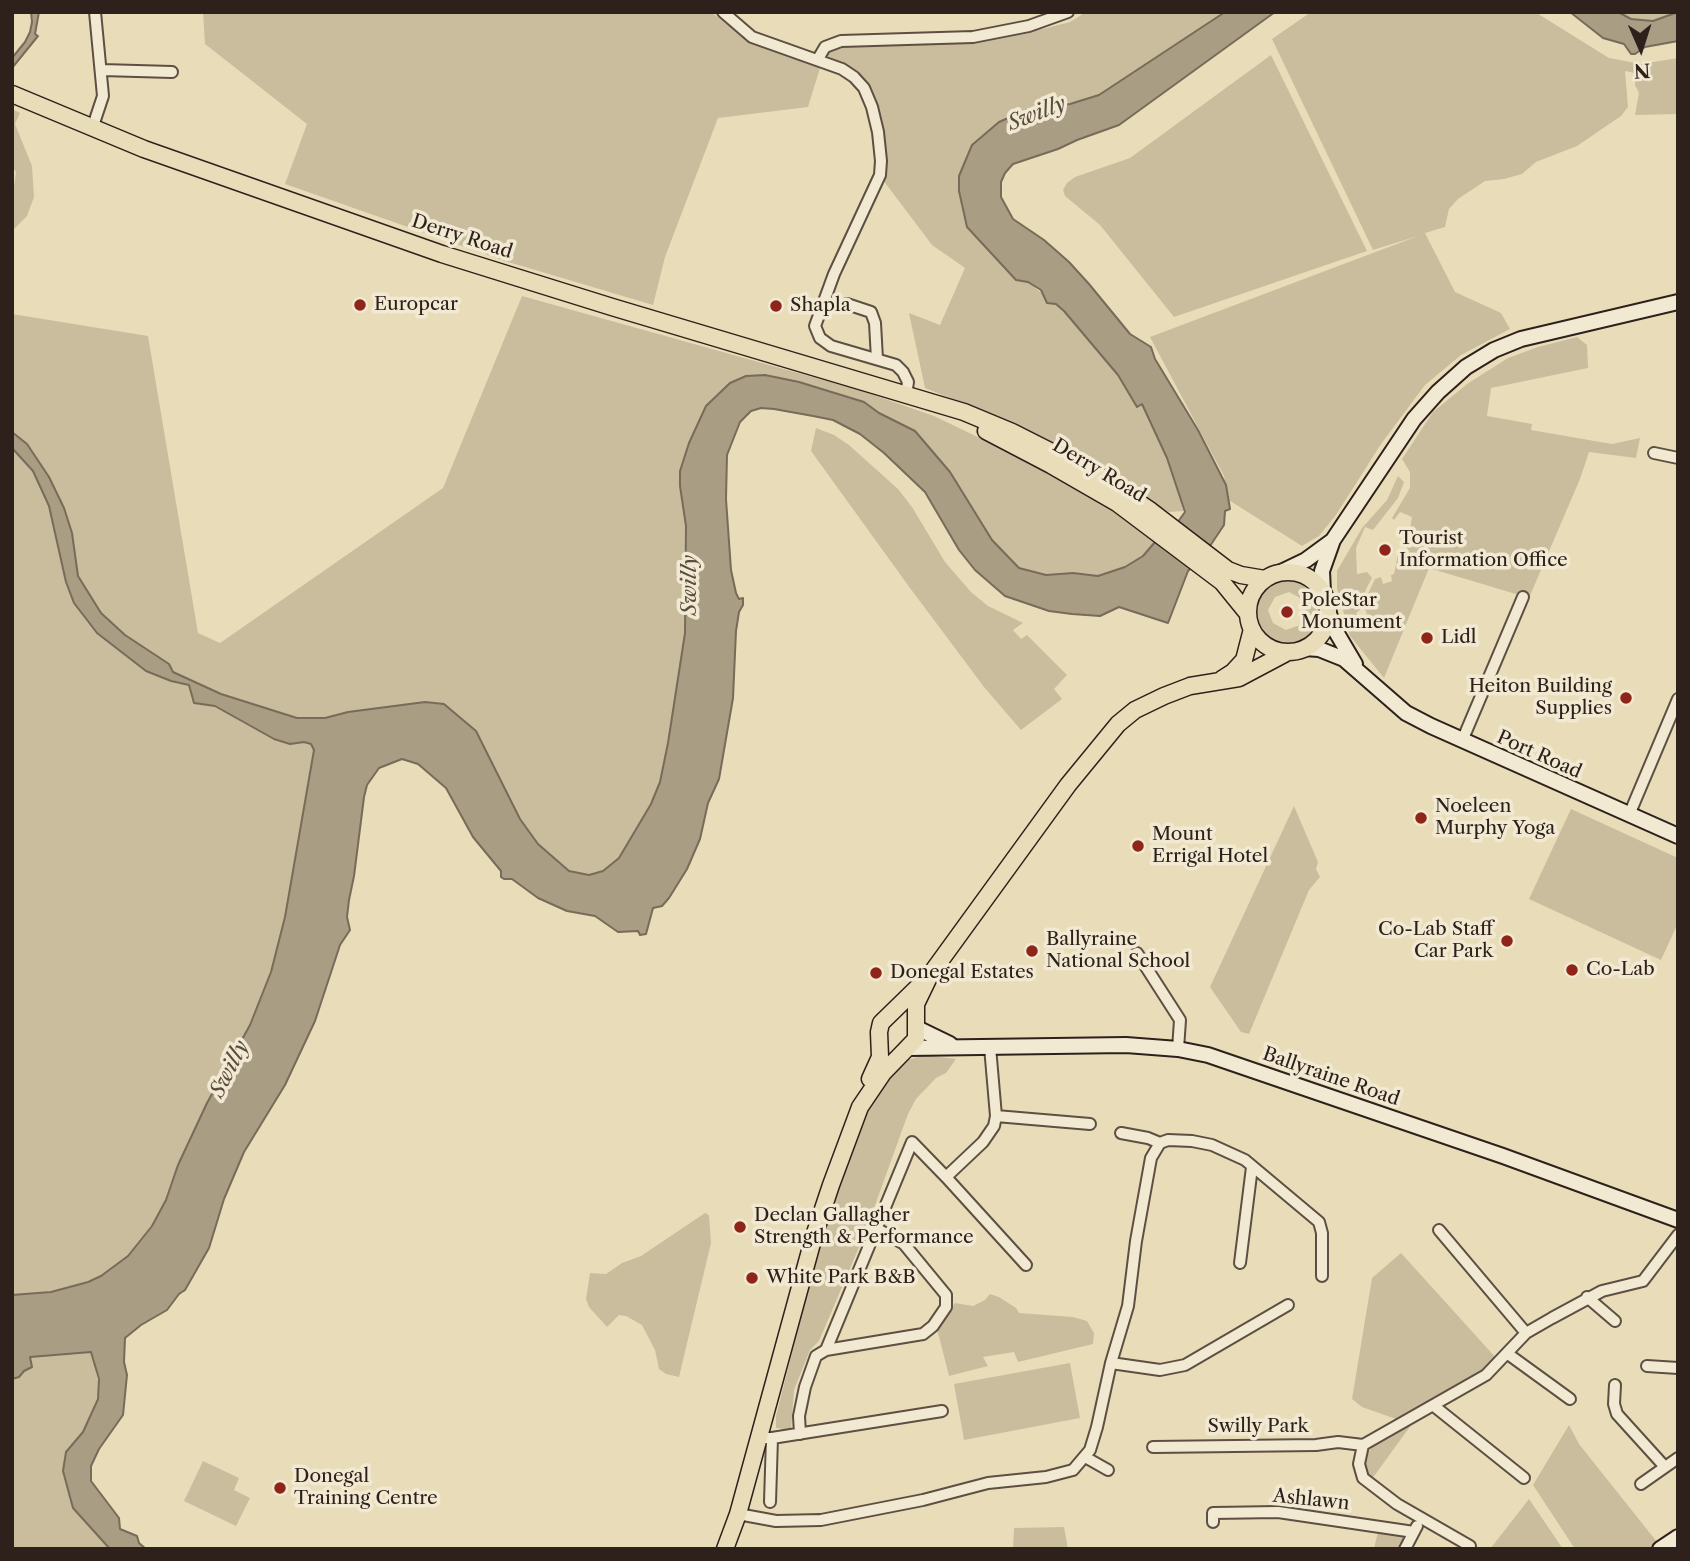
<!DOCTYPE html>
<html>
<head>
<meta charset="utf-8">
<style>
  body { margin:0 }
  #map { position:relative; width:1690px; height:1561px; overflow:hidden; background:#e9ddb9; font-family:"Libre Caslon Text",serif }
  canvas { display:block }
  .frame { position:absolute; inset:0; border:14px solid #2e201b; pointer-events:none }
  .north { position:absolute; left:1606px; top:14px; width:70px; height:70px; -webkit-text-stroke:5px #f1e9d2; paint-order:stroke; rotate:177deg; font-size:19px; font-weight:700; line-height:28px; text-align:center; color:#2e201b }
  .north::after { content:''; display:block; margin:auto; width:24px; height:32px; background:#2e201b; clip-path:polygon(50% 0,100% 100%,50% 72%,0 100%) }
</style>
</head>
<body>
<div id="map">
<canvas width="1690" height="1561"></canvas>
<div class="frame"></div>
<div class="north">N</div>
</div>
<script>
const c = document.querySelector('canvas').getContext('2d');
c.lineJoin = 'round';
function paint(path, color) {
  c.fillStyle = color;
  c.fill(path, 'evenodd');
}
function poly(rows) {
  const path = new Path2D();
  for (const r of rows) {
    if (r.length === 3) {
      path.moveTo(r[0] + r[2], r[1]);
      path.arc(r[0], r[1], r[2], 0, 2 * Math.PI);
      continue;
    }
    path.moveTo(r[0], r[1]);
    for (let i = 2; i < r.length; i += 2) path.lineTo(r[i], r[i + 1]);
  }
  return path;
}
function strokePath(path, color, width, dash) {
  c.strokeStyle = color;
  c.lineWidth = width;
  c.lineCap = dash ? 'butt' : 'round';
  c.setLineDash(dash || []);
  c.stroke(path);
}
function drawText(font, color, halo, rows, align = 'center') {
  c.font = font + ' "Libre Caslon Text",serif';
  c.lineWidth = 7;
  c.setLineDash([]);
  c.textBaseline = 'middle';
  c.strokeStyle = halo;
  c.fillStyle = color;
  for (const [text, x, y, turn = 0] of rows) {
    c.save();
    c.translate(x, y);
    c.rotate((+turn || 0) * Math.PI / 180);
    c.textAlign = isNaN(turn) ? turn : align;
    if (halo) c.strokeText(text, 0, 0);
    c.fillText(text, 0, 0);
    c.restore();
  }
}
paint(poly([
  [203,12,711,12,752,44,820,68,808,107,718,118,665,257,653,305,505,261,285,184,307,124,205,44],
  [1086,12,1225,12,1099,95,1070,104,1027,110,999,122,959,191,967,227,1016,280,1028,282,1064,311,1118,375,1137,406,1142,403,1167,458,1181,499,1183,511,1169,512,1058,446,985,412,925,388,909,313,940,325,965,268,932,245,883,180,886,168,885,151,881,125,870,91,826,59,829,52,844,47,980,40,1043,29,1070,22],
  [1311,12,1535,12,1609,58,1641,64,1678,58,1678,114,1635,115,1639,93,1635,85,1635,73,1625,71,1628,107,1621,116,1577,146,1536,162,1522,174,1504,179,1485,181,1458,199,1449,209,1445,227,1425,233,1455,292,1501,313,1510,329,1461,355,1425,385,1381,444,1336,515,1319,536,1302,546,1227,499,1224,476,1150,337,1418,236,1373,250,1272,39],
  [1618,12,1676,12,1661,20,1653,21,1631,19],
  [1271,55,1367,251,1174,317,1100,225,1065,196,1063,190,1067,183,1075,177,1130,158],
  [12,109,20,113,15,124,32,166,34,197,27,216,12,231,12,200,16,172,12,167],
  [522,296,859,390,934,416,1073,483,1140,528,1155,542,1143,556,1130,565,1098,576,1073,573,1046,575,1018,568,992,540,915,431,879,413,864,402,799,382,730,383,721,392,680,486,686,526,685,633,668,743,660,782,651,804,619,858,603,871,589,875,569,871,538,844,520,819,476,731,351,712,325,718,297,718,221,694,192,681,173,672,169,664,125,635,101,613,78,576,75,557,49,477,27,444,12,432,12,314,148,336,198,633,220,643,443,488],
  [1577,337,1587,345,1588,368,1491,388,1487,416,1532,424,1531,430,1612,444,1640,438,1636,458,1589,452,1580,479,1529,598,1429,568,1384,678,1350,636,1337,588,1337,571,1362,528,1387,500,1398,476,1404,482,1398,498,1373,530,1365,527,1356,548,1357,574,1367,572,1372,578,1366,589,1362,608,1356,613,1359,618,1364,618,1367,614,1365,609,1367,596,1375,579,1381,577,1383,584,1392,581,1391,575,1394,574,1399,550,1406,552,1412,517,1400,512,1394,520,1392,518,1410,488,1410,472,1402,459,1433,412,1467,384,1508,358,1538,347],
  [816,428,834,435,849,445,898,489,912,507,945,562,971,592,988,606,1023,623,1013,630,1021,639,1027,635,1067,675,1054,689,1062,699,1021,730,984,687,910,588,811,451],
  [12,448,33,471,49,506,66,582,74,603,88,623,175,683,189,685,192,699,215,706,273,739,290,744,304,742,311,744,314,750,285,917,271,972,250,1025,178,1165,166,1200,152,1226,128,1256,101,1276,62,1290,18,1295,12,1295],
  [1283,579,1296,580,1308,586,1319,603,1320,616,1315,629,1306,638,1293,643,1280,643,1268,637,1257,620,1256,607,1261,594,1270,584],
  [1289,592,1302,599,1306,612,1300,625,1286,630,1273,623,1268,610,1275,597],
  [1294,806,1318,862,1316,869,1320,877,1309,890,1249,1034,1241,1032,1210,987],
  [1571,809,1678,858,1678,923,1661,960,1529,899],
  [924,1055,956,1059,946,1073,936,1078,916,1099,908,1114,865,1233,819,1341,810,1350,794,1390,791,1430,776,1428,776,1416,815,1262,851,1147,879,1086,908,1060],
  [705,1213,709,1215,711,1243,679,1377,666,1374,659,1369,655,1350,642,1325,626,1316,619,1315,607,1327,589,1307,586,1299,590,1273,606,1274,622,1263,641,1256],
  [1401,1253,1497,1359,1485,1370,1396,1419,1362,1407,1352,1399,1372,1278],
  [990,1294,999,1297,1016,1308,1019,1313,1073,1317,1087,1321,1094,1333,1093,1344,1018,1362,1014,1352,983,1357,988,1366,949,1376,937,1329,955,1303,973,1306,985,1300],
  [79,1352,92,1352,100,1391,83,1432,75,1441,63,1471,73,1508,110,1549,12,1549,12,1379,19,1377,30,1357],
  [1070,1363,1080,1418,964,1440,954,1384],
  [1414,1421,1372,1479,1364,1470,1363,1460,1369,1451,1376,1442],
  [1569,1425,1579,1444,1657,1542,1648,1549,1575,1549,1533,1485],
  [203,1461,239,1478,234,1490,250,1498,236,1526,184,1501],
  [1529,1499,1563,1549,1490,1549],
  [1064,1527,1068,1549,1013,1549,1014,1528],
  [1378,1531,1403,1535,1405,1539,1400,1549,1374,1549]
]), '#c9bd9e');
const water = poly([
  [31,12,39,12,35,34,38,36,12,68,12,58,25,42,30,32,32,22,31,12],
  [1225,12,1275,12,1119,125,1077,140,1058,149,1013,164,1005,173,1001,182,1001,197,1013,219,1044,240,1069,262,1089,284,1130,334,1151,347,1155,359,1198,430,1226,485,1230,509,1225,511,1224,525,1204,555,1188,571,1168,623,1119,607,1100,616,1072,614,1049,611,1005,596,975,570,959,550,925,492,884,453,860,434,833,420,813,416,774,409,761,408,751,411,740,422,727,455,726,499,731,570,736,593,739,599,743,598,743,605,739,612,736,631,733,698,719,779,708,803,700,839,687,869,669,898,662,906,653,908,646,934,640,935,638,931,618,932,595,916,567,911,538,898,512,879,504,879,501,877,501,871,473,837,446,788,418,764,402,759,379,768,367,785,364,797,354,876,349,900,347,917,350,930,340,945,315,1021,285,1085,244,1152,224,1199,209,1248,185,1290,179,1294,167,1310,141,1325,125,1338,124,1362,127,1375,123,1415,99,1449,91,1466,91,1481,119,1518,120,1529,137,1536,139,1543,146,1549,110,1549,73,1508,63,1471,66,1452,83,1432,98,1399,99,1379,91,1352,30,1357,32,1367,24,1371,19,1377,12,1379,12,1295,51,1292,88,1282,101,1276,128,1256,152,1226,166,1200,178,1165,207,1103,250,1025,271,972,285,917,314,750,311,744,304,742,290,744,274,739,215,706,194,703,189,685,171,681,146,671,97,633,74,603,66,582,49,506,33,471,12,448,12,432,27,444,49,477,64,508,72,533,78,576,101,613,125,635,169,664,173,672,221,694,297,718,325,718,348,712,425,702,444,704,476,731,520,819,538,844,569,871,589,875,603,871,619,858,651,804,660,782,668,743,685,633,686,526,680,486,680,471,689,443,706,406,730,383,746,376,765,375,799,382,864,402,879,413,915,431,950,472,992,540,1019,568,1046,575,1073,573,1098,576,1125,567,1143,556,1155,542,1161,545,1185,512,1167,458,1142,404,1137,407,1118,375,1064,311,1056,304,1047,303,1041,290,1028,282,1016,280,967,227,959,191,959,176,972,145,999,122,1027,110,1070,104,1099,95,1225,12],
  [1570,12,1618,12,1631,19,1653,21,1678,12,1678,41,1645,47,1635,54,1631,54,1624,44,1603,38,1570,12]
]);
paint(water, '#a99d83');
strokePath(water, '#786b59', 2);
const street = poly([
  [723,12,752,37,842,69,854,77,864,88,872,107,878,132,881,161,880,175,834,274,815,326,820,338,831,346,896,365,903,372,908,382,906,395],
  [818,59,825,47,841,41,973,37,1029,26,1068,12],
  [102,70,172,72],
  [92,129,103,96,95,12],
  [847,304,871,312,875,323,877,359],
  [1654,453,1678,458],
  [1462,741,1523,597],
  [1629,815,1678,699],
  [1137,953,1180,1020,1178,1049],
  [996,1116,1090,1124],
  [1121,1133,1148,1138,1160,1143],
  [946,1177,983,1142,994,1126,996,1116,990,1047],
  [876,1228,904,1244,946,1295,946,1307,933,1326,923,1334,826,1350,912,1142,946,1177,1026,1265],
  [1439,1230,1526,1333],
  [1240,1263,1252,1167],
  [1587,1297,1615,1321],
  [1508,1354,1570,1399],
  [1111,1363,1160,1370,1185,1365,1288,1305],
  [1647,1366,1678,1368],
  [1615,1385,1614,1404,1617,1414,1665,1467],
  [1434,1406,1524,1478],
  [800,1434,799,1416,805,1387,816,1356,826,1350],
  [765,1438,772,1438,770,1502],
  [772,1438,942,1411],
  [1363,1445,1486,1375,1526,1333,1552,1318,1602,1291,1643,1281,1678,1235],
  [1363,1445,1359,1464,1363,1478,1397,1504,1470,1546],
  [1153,1447,1316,1445,1338,1442,1363,1445],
  [1085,1457,1108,1470],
  [1641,1484,1678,1458],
  [738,1514,776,1521,821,1520,923,1500,988,1483,1046,1477,1073,1470,1090,1450,1097,1427,1111,1363,1128,1306,1136,1241,1151,1158,1160,1143,1168,1140,1192,1141,1212,1145,1245,1160,1319,1222,1322,1233,1322,1276],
  [1213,1522,1213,1513,1278,1512,1414,1532],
  [1405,1549,1417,1526]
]);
const secondary = poly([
  [1279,573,1306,560,1332,541],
  [1323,592,1322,571,1333,540,1414,419,1438,392,1466,367,1494,350,1521,339,1678,302],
  [1328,611,1335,630,1355,664],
  [1304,648,1319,649,1344,659,1406,713,1431,726,1678,836],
  [917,1028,950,1044],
  [909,1048,1126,1045,1178,1049,1208,1055,1503,1156,1678,1220],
  [1660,1549,1678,1537]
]);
const primary = poly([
  [12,94,144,149,442,254,612,307,964,412,1012,432,1099,476,1151,511,1228,570,1241,575,1265,579],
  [986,431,1051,465,1117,503,1222,582,1248,614],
  [1288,612,40],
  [1222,679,1233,672,1244,660,1252,629],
  [870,1079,880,1057,879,1032,881,1023,921,984],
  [725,1549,738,1514,814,1236,831,1185,860,1107,883,1073,916,1039,916,1004,930,975,1068,785,1118,724,1135,710,1164,696,1190,686,1239,678,1288,652]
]);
strokePath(street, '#5d4f42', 14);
strokePath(secondary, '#2e201b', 18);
strokePath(primary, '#2e201b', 19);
strokePath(street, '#f1e9d2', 10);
strokePath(secondary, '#f1e9d2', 14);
strokePath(primary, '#e9ddb9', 16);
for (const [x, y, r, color] of [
  [360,305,7,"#8f2418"],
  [776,306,7,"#8f2418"],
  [1385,550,7,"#8f2418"],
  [1287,612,7,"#8f2418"],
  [1427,638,7,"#8f2418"],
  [1626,698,7,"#8f2418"],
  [1421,818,7,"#8f2418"],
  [1138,846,7,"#8f2418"],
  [1507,941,7,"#8f2418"],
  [1032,951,7,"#8f2418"],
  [1572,970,7,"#8f2418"],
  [876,973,7,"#8f2418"],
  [740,1227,7,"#8f2418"],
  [752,1278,7,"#8f2418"],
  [280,1488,7,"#8f2418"]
]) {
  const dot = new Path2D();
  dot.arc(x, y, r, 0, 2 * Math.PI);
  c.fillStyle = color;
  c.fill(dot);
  strokePath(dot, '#f1e9d2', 2.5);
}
drawText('19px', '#2e201b', '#f1e9d2', [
  ["Derry Road",462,237,18],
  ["Derry Road",1099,471,31],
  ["Port Road",1539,755,24],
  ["Ballyraine Road",1331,1077,19],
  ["Swilly Park",1258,1427],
  ["Ashlawn",1311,1500,6]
]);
drawText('19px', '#2e201b', '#f1e9d2', [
  ["Europcar",374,305],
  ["Shapla",790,306],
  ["Tourist",1399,539],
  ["Information Office",1399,561],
  ["PoleStar",1301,601],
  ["Monument",1301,623],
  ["Lidl",1441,638],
  ["Heiton Building",1612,687,"right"],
  ["Supplies",1612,709,"right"],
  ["Noeleen",1435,807],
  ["Murphy Yoga",1435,829],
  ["Mount",1152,835],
  ["Errigal Hotel",1152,857],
  ["Co-Lab Staff",1493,930,"right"],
  ["Car Park",1493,952,"right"],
  ["Ballyraine",1046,940],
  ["National School",1046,962],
  ["Co-Lab",1586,970],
  ["Donegal Estates",890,973],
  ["Declan Gallagher",754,1216],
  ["Strength & Performance",754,1238],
  ["White Park B&B",766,1278],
  ["Donegal",294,1477],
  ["Training Centre",294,1499]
], 'left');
drawText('italic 21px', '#594c3f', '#f1e9d2', [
  ["Swilly",1037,114,-21],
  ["Swilly",690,585,-90],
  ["Swilly",230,1069,-63]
]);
</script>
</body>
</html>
